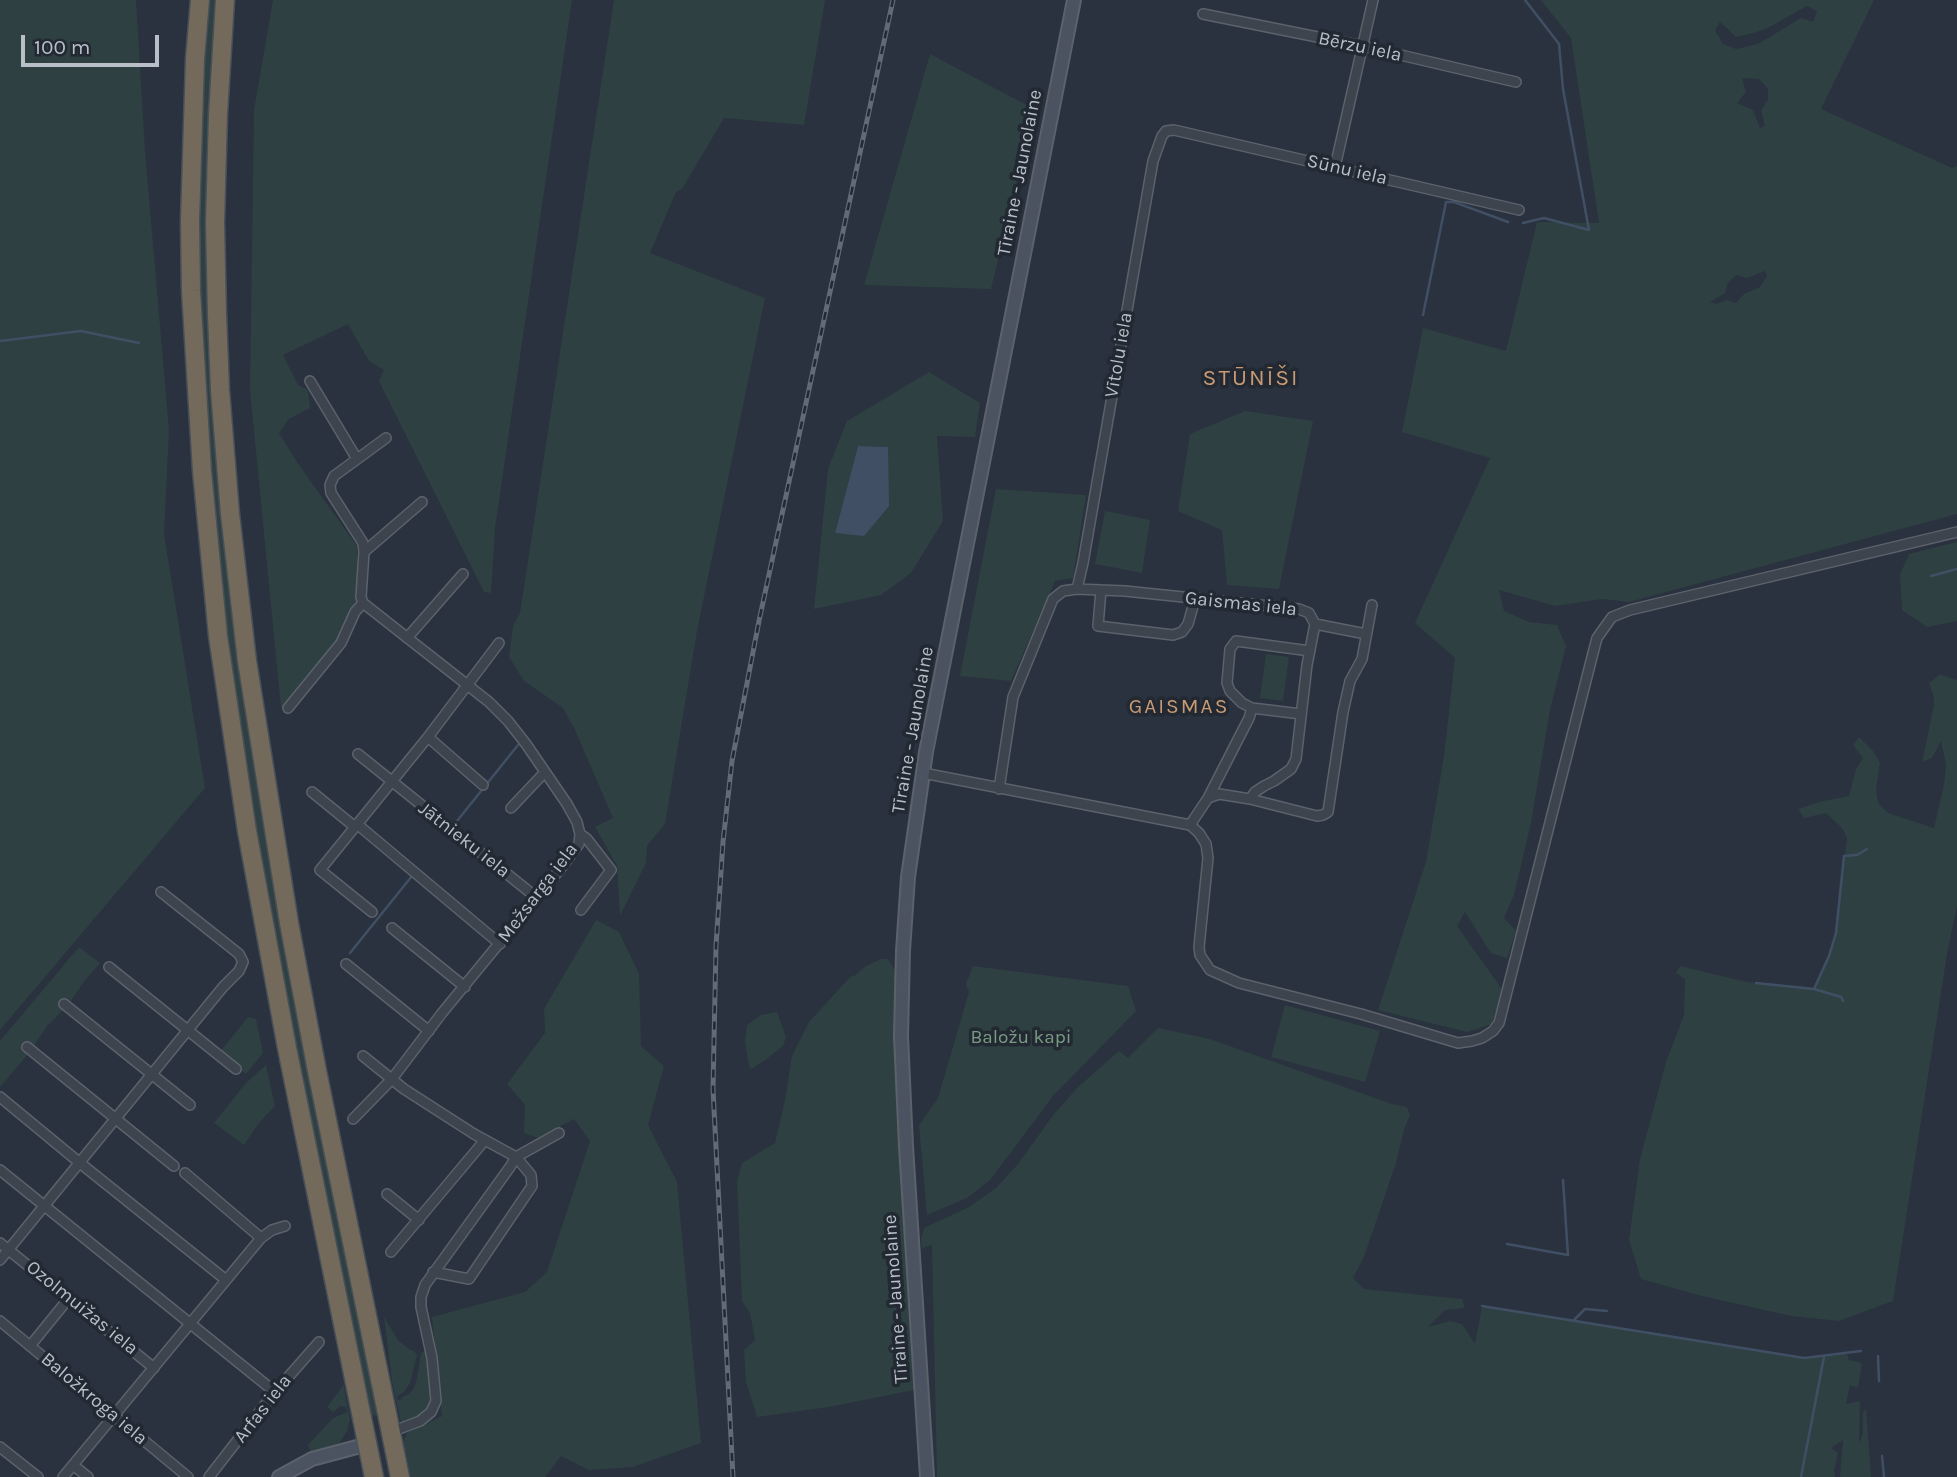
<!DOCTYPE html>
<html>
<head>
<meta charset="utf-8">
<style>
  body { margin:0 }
  #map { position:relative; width:1957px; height:1477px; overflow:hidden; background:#29323e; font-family:Karla,sans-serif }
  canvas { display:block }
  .scale { position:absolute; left:21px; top:35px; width:138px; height:32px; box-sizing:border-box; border:4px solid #b9bfc9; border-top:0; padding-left:9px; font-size:21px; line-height:24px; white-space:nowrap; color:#b9bfc9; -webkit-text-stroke:5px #222933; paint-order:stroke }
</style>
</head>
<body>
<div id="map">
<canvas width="1957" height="1477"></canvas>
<div class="scale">100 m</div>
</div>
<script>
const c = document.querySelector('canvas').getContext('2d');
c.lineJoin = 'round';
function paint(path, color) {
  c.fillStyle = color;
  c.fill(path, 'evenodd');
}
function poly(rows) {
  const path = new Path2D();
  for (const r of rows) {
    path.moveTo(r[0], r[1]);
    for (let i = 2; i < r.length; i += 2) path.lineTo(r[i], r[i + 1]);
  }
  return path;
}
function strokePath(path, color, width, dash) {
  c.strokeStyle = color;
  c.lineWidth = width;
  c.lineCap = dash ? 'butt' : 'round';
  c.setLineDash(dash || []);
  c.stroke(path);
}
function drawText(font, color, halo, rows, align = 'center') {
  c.font = font + ' Karla,sans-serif';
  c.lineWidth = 7;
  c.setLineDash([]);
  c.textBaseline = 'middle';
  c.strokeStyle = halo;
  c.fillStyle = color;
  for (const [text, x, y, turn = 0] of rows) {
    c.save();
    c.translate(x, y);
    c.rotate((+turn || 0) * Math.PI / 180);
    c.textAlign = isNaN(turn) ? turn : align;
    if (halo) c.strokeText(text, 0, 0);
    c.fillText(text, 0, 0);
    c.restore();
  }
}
paint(poly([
  [0,0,136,0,145,151,169,430,164,534,205,788,0,1030],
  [208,0,217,0,211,111,239,664,255,771,278,906,379,1415,369,1416,294,1045,257,844,224,621,203,394,197,236,200,134],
  [273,0,572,0,495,528,491,593,484,592,379,381,384,370,369,361,348,324,283,355,298,385,308,390,310,408,289,419,279,433,297,462,357,546,358,600,336,645,281,708,250,390,254,110],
  [614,0,825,0,804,125,724,118,682,189,676,192,650,253,765,298,697,631,665,824,647,846,646,863,620,916,617,866,595,827,613,818,575,730,563,708,524,681,509,657,513,626,520,613],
  [1541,0,1874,0,1821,109,1952,168,1957,166,1957,514,1629,602,1602,599,1555,606,1499,590,1504,611,1529,622,1557,625,1566,646,1550,710,1531,823,1514,895,1504,918,1516,931,1507,958,1491,953,1465,912,1457,926,1502,989,1492,1024,1467,1032,1378,1010,1426,862,1444,756,1455,658,1415,623,1490,458,1402,432,1423,328,1506,351,1537,222,1599,223,1571,38],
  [1807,6,1817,11,1813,22,1801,18,1758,44,1736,49,1723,44,1715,30,1720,22,1736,37,1753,33,1766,29],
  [1742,78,1759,79,1768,89,1768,100,1761,110,1765,126,1760,128,1753,110,1737,103,1746,92],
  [1765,271,1767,276,1760,287,1744,294,1736,303,1727,300,1716,304,1710,302,1725,293,1728,283,1736,275,1747,278],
  [930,54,1034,109,991,289,864,285],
  [929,372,980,403,975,437,937,436,943,521,911,573,881,595,814,609,828,469,847,421],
  [858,446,887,447,864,535,835,533],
  [1245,411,1313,421,1279,589,1227,585,1222,530,1178,511,1190,434],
  [996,489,1086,495,1073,578,1055,581,1011,681,960,676],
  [1105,511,1150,520,1142,573,1095,564],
  [1957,542,1957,621,1927,627,1902,610,1900,574,1909,554],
  [1266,654,1289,657,1283,701,1260,698],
  [1940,674,1957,680,1957,906,1947,954,1893,1301,1839,1321,1791,1316,1702,1296,1641,1279,1629,1240,1640,1159,1666,1062,1684,1015,1685,979,1676,973,1680,966,1747,982,1814,989,1829,956,1836,933,1847,838,1842,828,1826,813,1804,818,1798,809,1823,801,1849,796,1856,769,1863,758,1853,745,1859,737,1873,751,1880,763,1876,789,1878,803,1888,813,1934,828,1944,784,1946,765,1941,741,1932,758,1922,762,1934,705,1934,697,1929,683],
  [596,920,619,932,639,974,641,1046,664,1066,648,1125,677,1182,701,1443,633,1467,589,1470,561,1456,545,1477,411,1477,403,1443,407,1433,442,1416,432,1317,525,1292,547,1272,590,1141,574,1119,538,1138,524,1133,525,1105,507,1084,545,1033,544,1009],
  [79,947,100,963,83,983,68,1005,47,1026,29,1053,0,1087,0,1041],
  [881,959,888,959,895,971,895,1065,914,1390,829,1407,757,1417,746,1382,744,1350,755,1340,750,1313,742,1301,737,1181,742,1163,775,1143,785,1100,792,1056,809,1022,851,976,854,976,866,966],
  [973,966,1128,986,1136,1011,1053,1096,990,1180,967,1198,927,1215,919,1125,938,1098,969,992,966,984],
  [1285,1005,1380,1031,1365,1082,1271,1057],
  [777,1012,786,1037,783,1046,764,1061,751,1069,749,1066,745,1042,747,1025,761,1015],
  [248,1017,256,1019,263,1053,246,1074,219,1053],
  [1158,1028,1210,1039,1392,1104,1407,1107,1410,1115,1404,1130,1396,1163,1364,1257,1353,1278,1364,1289,1462,1299,1465,1308,1445,1310,1428,1327,1450,1321,1462,1324,1475,1344,1482,1306,1804,1358,1847,1354,1849,1360,1862,1363,1858,1388,1850,1385,1846,1404,1860,1401,1859,1443,1863,1434,1863,1413,1866,1408,1871,1477,1840,1477,1843,1440,1834,1446,1833,1445,1832,1449,1838,1453,1834,1471,1835,1477,937,1477,932,1245,922,1248,921,1240,924,1228,969,1207,996,1188,1018,1164,1054,1114,1078,1087,1119,1051,1128,1058],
  [266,1065,275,1106,259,1123,244,1145,214,1123,246,1083],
  [384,1317,398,1340,409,1349,414,1351,417,1355,410,1383,404,1392,397,1396,398,1400,402,1400,401,1398,409,1394,414,1388,417,1379,421,1353,426,1350,432,1391,431,1401,424,1413,407,1422,401,1422,400,1418,392,1381],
  [343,1382,350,1419,347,1431,340,1442,335,1446,312,1455,308,1445,333,1418,347,1412,346,1407,341,1406,333,1412,327,1407,342,1387]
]), '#2e4041');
paint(poly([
  [858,446,888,447,889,506,864,536,835,533]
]), '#414f65');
strokePath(poly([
  [1523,223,1544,218,1589,230,1563,89,1559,44,1525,0],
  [1423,315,1446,202,1454,202,1508,222],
  [0,341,81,331,139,343],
  [1931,576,1957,569],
  [453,826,518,745],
  [350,953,412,876],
  [1756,983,1814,989,1841,997,1843,1001],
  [1814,989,1829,956,1836,933,1844,856,1857,855,1867,849],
  [1507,1244,1568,1255,1563,1180],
  [1482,1306,1804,1358,1861,1351],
  [1574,1320,1585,1309,1607,1311],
  [1878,1356,1879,1381],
  [1882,1456,1884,1477],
  [1801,1477,1824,1357]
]), '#414f65', 2.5);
const street = poly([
  [1203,14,1362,46,1516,82],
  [1335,167,1373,0],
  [310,381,357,459],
  [364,552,422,502],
  [1077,589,1083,563,1153,161,1162,136,1166,131,1174,130,1519,210],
  [1101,590,1098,626,1173,635,1182,632,1188,624,1195,599],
  [1315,624,1366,634],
  [407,638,463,574],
  [288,708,341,643,355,612,363,603],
  [1301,714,1252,708,1242,703,1230,691,1227,683,1230,649,1236,641,1310,651],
  [428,737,483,785],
  [358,754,537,898],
  [923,773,1190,825,1199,833,1206,844,1208,858,1199,947,1200,955,1210,970,1239,983,1361,1014,1458,1043,1472,1041,1482,1038,1493,1031,1499,1023,1592,657,1597,638,1612,617,1630,610,1957,532],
  [999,789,1013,697,1053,599,1063,591,1077,589,1125,591,1299,609,1309,613,1315,624],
  [312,792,355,827],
  [1208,798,1219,794,1250,799,1317,816,1323,815,1328,812,1343,712,1350,681,1362,659,1372,605],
  [1250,799,1255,792,1264,786,1274,781,1291,769,1296,759,1307,665,1315,624],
  [511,808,545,772],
  [357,824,500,944],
  [1190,825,1208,798,1249,718,1252,708],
  [580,834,587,839,611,870,581,910],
  [372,912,320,870,428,737,499,643],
  [392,928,465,987],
  [346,964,429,1031],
  [109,967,236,1069],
  [64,1004,190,1105],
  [27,1047,174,1166],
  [363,1056,404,1089,474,1134,516,1157,531,1175,532,1186,469,1279,433,1272],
  [0,1097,80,1163,226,1280],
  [353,1119,392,1079,442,1013,561,868,579,844,580,834,577,822,567,804,526,744,508,721,489,702,363,603,361,597,364,552,363,543,331,493,330,485,334,476,386,438],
  [0,1170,275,1392],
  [185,1173,261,1238],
  [387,1194,419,1220],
  [0,1243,154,1368],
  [391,1252,485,1140],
  [0,1260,223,987,239,971,243,962,239,954,161,892],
  [0,1321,188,1477],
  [30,1346,69,1298],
  [391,1432,420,1421,431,1412,436,1401,432,1358,421,1307,421,1297,425,1285,510,1167,516,1157,559,1133],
  [0,1447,38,1477],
  [73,1465,88,1477],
  [63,1477,261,1238,272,1230,285,1226],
  [209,1477,275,1392,319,1342]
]);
const secondary = poly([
  [279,1477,312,1459,368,1444],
  [927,1477,906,1146,901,1036,903,951,908,877,926,752,1074,0]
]);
const highway = poly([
  [200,0,195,59,190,221,191,291,202,471,218,636,247,831,287,1048,374,1477],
  [225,0,218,114,215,223,217,314,220,390,230,514,247,661,289,923,317,1071,400,1477]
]);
strokePath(street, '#5b626c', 12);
strokePath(secondary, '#5b626c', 16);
strokePath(highway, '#484f59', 21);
strokePath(street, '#3d444e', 9);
strokePath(secondary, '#4b5361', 12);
strokePath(highway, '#736a5b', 18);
const rail = poly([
  [733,1477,713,1089,716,946,723,842,732,761,759,621,893,0]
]);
strokePath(rail, '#616a77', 5);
strokePath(rail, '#222933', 2.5, [8]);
drawText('19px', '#b9bfc9', '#222933', [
  ["Bērzu iela",1360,47,12],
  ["Sūnu iela",1347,170,13],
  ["Tīraine - Jaunolaine",1020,173,-79],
  ["Vītolu iela",1119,355,-80],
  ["Gaismas iela",1241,604,6],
  ["Tīraine - Jaunolaine",913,730,-80],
  ["Jātnieku iela",464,840,38],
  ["Mežsarga iela",538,893,-53],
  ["Tīraine - Jaunolaine",896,1299,-94],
  ["Ozolmuižas iela",82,1308,39],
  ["Baložkroga iela",94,1399,40],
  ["Arfas iela",263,1409,-52]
]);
drawText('19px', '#7a9c83', '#222933', [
  ["Baložu kapi",1021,1038]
]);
c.letterSpacing = '2px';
drawText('21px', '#c99b74', '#222933', [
  ["GAISMAS",1179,707]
]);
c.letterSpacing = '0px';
c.letterSpacing = '2px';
drawText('23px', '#c99b74', '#222933', [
  ["STŪNĪŠI",1251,378]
]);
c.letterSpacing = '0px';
</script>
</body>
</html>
